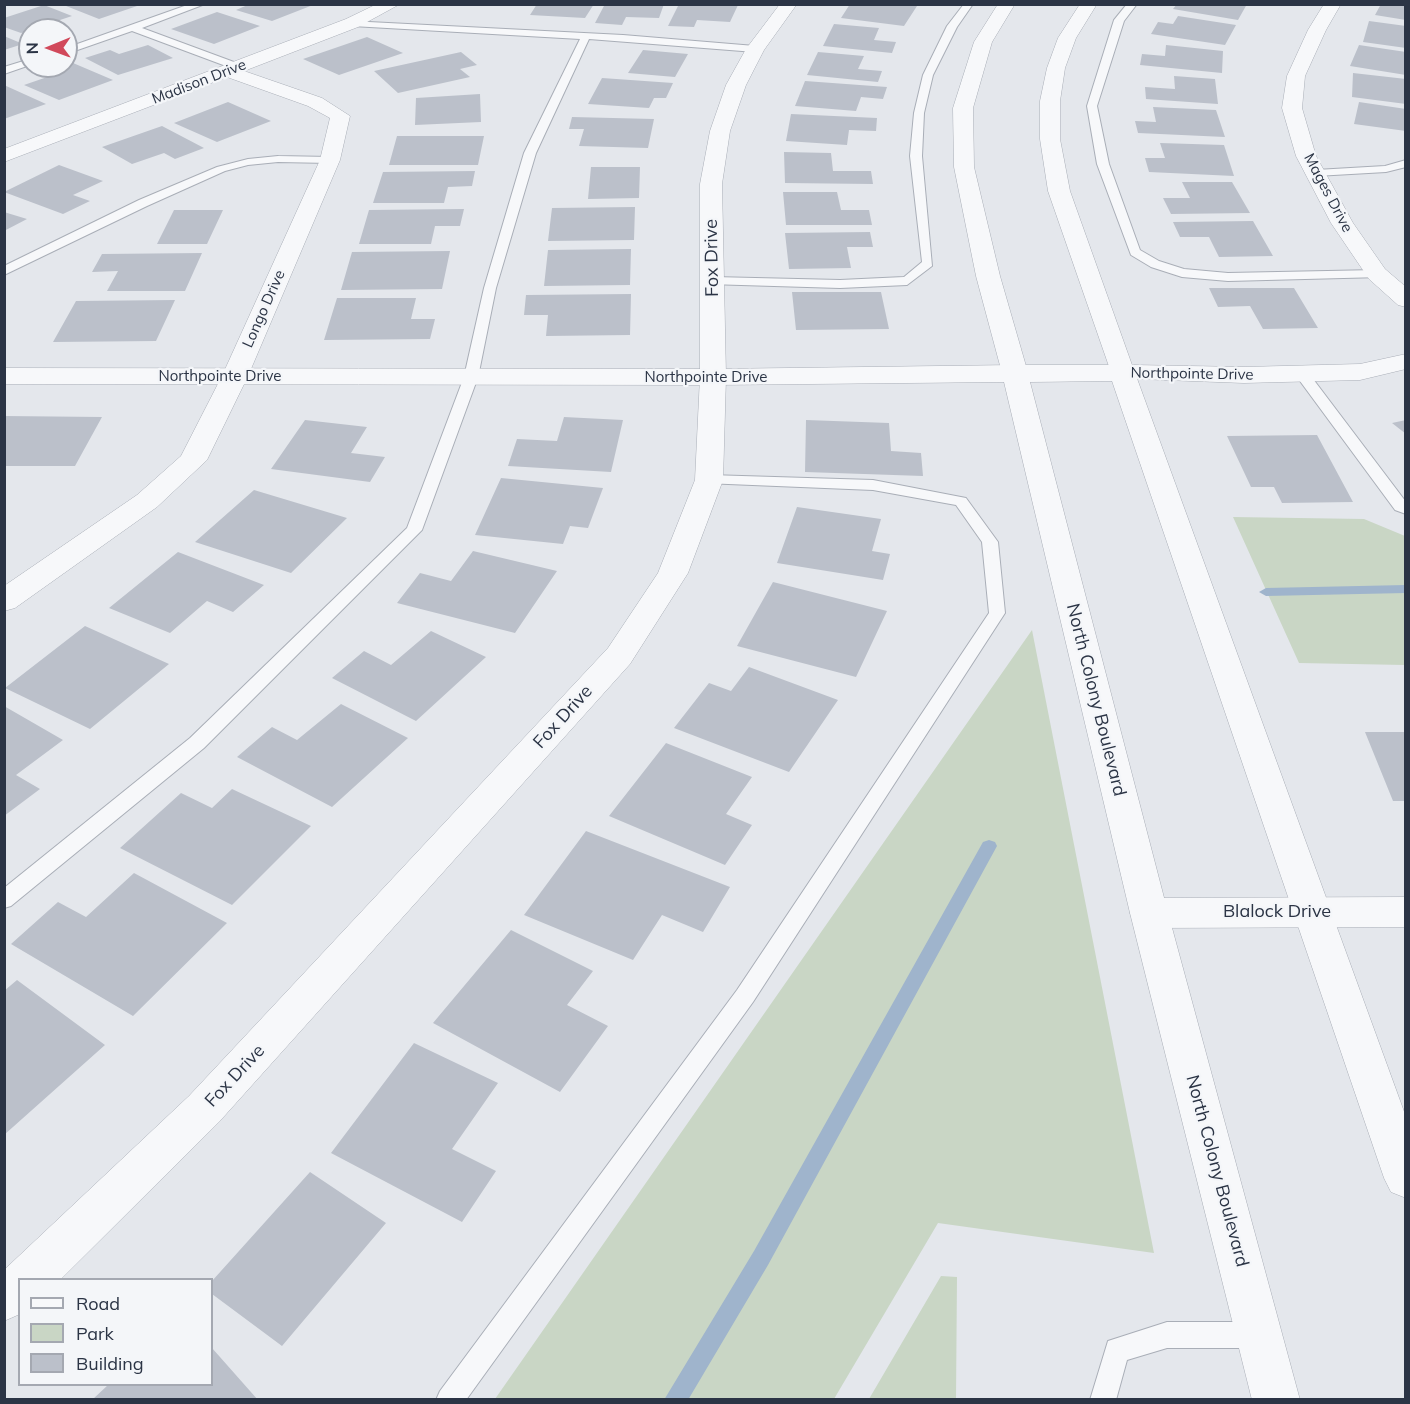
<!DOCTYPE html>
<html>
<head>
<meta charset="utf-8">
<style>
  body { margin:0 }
  #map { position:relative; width:1410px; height:1404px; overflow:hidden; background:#e4e7ec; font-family:Mulish,sans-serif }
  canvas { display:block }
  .frame { position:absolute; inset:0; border:6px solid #2b3445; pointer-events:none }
  .legend { position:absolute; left:18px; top:1278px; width:195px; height:108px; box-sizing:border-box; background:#f4f6f9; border:2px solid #a4a8b1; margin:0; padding:8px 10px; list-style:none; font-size:18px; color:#2b3445 }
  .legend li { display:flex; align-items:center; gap:12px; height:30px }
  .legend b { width:30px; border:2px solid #a4a8b1 }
  .north { position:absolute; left:18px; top:18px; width:60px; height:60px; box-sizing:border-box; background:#f4f6f9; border:2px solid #a4a8b1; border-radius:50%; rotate:269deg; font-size:16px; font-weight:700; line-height:24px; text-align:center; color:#2b3445 }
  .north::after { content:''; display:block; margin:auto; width:21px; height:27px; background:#d1495b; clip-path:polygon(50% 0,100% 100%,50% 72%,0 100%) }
</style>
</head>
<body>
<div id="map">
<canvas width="1410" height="1404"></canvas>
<div class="frame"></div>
<ul class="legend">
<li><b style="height:8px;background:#f7f8fa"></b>Road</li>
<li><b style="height:16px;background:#c9d6c5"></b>Park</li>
<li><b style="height:16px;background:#bbc0ca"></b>Building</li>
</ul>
<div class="north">N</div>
</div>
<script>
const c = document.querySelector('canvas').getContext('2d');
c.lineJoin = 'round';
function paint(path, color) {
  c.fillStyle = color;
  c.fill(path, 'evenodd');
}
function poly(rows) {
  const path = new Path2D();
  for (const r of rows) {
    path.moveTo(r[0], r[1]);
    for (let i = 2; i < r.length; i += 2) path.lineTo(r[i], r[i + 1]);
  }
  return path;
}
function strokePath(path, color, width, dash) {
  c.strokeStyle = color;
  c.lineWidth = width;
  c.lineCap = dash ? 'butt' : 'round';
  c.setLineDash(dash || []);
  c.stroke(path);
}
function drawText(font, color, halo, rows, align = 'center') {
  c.font = font + ' Mulish,sans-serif';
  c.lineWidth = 4.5;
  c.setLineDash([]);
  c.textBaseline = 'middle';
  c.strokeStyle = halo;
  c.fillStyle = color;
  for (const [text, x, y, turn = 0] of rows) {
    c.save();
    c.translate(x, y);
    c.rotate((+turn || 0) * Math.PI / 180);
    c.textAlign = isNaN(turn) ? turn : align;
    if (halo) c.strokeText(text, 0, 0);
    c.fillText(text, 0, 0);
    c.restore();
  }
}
paint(poly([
  [1233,517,1364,519,1405,536,1405,665,1299,663],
  [1032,630,1154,1253,938,1223,834,1399,495,1399],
  [941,1276,957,1277,956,1399,869,1399]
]), '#c9d6c5');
paint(poly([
  [1406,585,1406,593,1266,596,1259,592,1266,588,1406,585],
  [989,840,995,842,997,846,768,1265,688,1400,664,1400,754,1251,983,842,989,840]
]), '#9fb4cc');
paint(poly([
  [61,4,140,4,140,5,99,19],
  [250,4,313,4,313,5,272,21,236,10],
  [537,4,594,4,585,18,530,15],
  [605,4,664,4,659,18,626,17,622,25,595,23],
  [679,4,732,4,738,5,730,22,697,20,694,27,668,26],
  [850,4,908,4,917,6,904,26,841,18],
  [1177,4,1247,4,1238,20,1173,9],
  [1381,4,1406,4,1406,20,1375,15],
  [44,5,72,16,21,33,4,27,4,18],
  [217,12,260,26,214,44,171,29],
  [1178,16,1236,25,1225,45,1151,34,1158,22,1173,24],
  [1369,21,1406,26,1406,48,1363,42],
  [834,24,879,28,874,40,896,42,892,53,823,46],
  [4,36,23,44,4,50],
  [367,37,403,53,339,75,303,59],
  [148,45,173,58,118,75,85,58,110,50,119,54],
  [1166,45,1223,51,1222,73,1140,65,1142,54,1165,56],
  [1359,45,1406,52,1406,75,1350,66],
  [643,50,688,54,675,77,628,73],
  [461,52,477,65,460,69,470,77,398,93,374,71],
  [818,52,864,56,858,69,882,71,878,82,807,75],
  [66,60,113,80,59,100,24,85,53,75,39,69,49,66,66,66],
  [1353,73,1406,79,1406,104,1352,97],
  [1174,76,1215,79,1218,104,1146,99,1145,87,1175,89],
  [602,78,673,83,666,98,654,98,649,108,588,104],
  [805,81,887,87,883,99,861,97,856,111,795,106],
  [4,85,46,104,4,119],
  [480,94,481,122,415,125,416,98],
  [228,102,271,121,217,142,174,123],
  [1359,102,1406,109,1406,131,1354,124],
  [1153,107,1216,110,1225,137,1138,133,1135,121,1156,122],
  [791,114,877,118,876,131,849,130,847,145,786,141],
  [572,117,654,119,648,148,579,146,584,129,569,129],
  [162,126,204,148,175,159,164,153,132,164,102,147],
  [397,136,484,136,478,165,389,165],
  [1160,143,1224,145,1234,176,1149,172,1145,158,1165,158],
  [784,152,831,153,833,171,871,171,873,184,785,183],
  [59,165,103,181,73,195,90,201,63,214,4,192],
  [591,167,640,167,639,198,588,199],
  [475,171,472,186,448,187,444,203,373,203,383,172],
  [1182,182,1232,182,1250,213,1171,214,1163,198,1190,198],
  [783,192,837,192,841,210,869,210,872,225,786,225],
  [635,207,634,240,548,241,552,208],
  [464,209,460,226,435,226,431,244,359,244,369,210],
  [174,210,223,210,207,244,157,244],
  [4,212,27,219,4,231],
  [1253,221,1273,256,1219,257,1209,237,1180,237,1173,222],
  [870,232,873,247,847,247,851,268,789,269,785,233],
  [631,249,630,285,544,286,548,250],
  [450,251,442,289,341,290,352,252],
  [202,253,185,291,107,291,118,271,92,272,102,254],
  [1209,288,1294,288,1318,328,1263,329,1250,306,1218,307],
  [792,292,881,292,889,329,796,330],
  [631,294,630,335,546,336,548,315,524,315,526,295],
  [337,298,416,298,411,319,435,319,430,339,324,340],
  [175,300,156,341,53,342,76,301],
  [4,416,102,417,75,466,4,466],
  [564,417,623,420,611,472,508,466,517,439,557,441],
  [305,420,367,427,351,453,385,457,370,482,271,469],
  [806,420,889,423,891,451,921,453,923,476,805,472],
  [1406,420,1406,434,1392,423],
  [1317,435,1353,502,1282,503,1274,487,1251,487,1227,436],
  [501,478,603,488,588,528,570,526,563,544,475,535],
  [254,490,347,518,291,573,195,542],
  [797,507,881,519,872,551,890,554,883,580,777,563],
  [473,551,557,571,515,633,397,603,420,573,451,581],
  [178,552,264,585,233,612,207,601,170,633,109,608],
  [773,582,887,611,856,677,737,646],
  [85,626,169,664,90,729,5,688],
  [431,631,486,657,416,721,332,678,364,651,391,665],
  [749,667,838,700,789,772,674,728,709,683,731,691],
  [341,704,408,738,332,807,237,757,272,727,297,740],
  [4,706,63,740,16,775,40,789,4,816],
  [1365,732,1406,732,1406,801,1393,801],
  [666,743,752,777,726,814,752,825,725,865,609,816],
  [232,789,311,826,232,905,120,848,181,793,212,808],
  [586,831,730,887,703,932,662,915,633,960,524,915],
  [134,873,227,923,133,1016,11,944,58,902,86,917],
  [511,930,593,971,567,1005,608,1026,560,1092,433,1023],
  [17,980,105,1045,4,1135,4,991],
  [414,1043,498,1083,452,1149,496,1171,462,1222,331,1153],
  [310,1172,386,1223,282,1346,212,1294,212,1281],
  [212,1348,258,1400,92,1400,109,1384,212,1384]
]), '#bbc0ca');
const service = poly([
  [190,4,205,4,142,28,242,65,242,69,234,69,132,31,66,54,66,48,190,4],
  [964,4,973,4,957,27,933,75,924,113,922,156,932,266,907,285,840,288,708,284,707,281,713,277,840,280,904,277,922,262,910,156,914,113,923,75,947,26,964,4],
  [1127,4,1137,4,1124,21,1097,106,1109,164,1140,250,1159,261,1184,269,1228,273,1377,270,1383,274,1382,277,1228,281,1182,277,1151,267,1131,255,1097,164,1087,106,1114,20,1127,4],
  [349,21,623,35,755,46,760,49,755,52,589,39,536,153,496,288,478,377,422,530,204,748,11,906,4,908,4,888,190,738,407,528,464,377,484,288,524,153,580,39,352,26,347,23,349,21],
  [30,59,30,65,4,74,4,67,30,59],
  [278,156,330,157,336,160,330,163,278,162,248,165,225,171,147,206,4,275,4,266,139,200,217,167,248,159,278,156],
  [1406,160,1406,167,1386,172,1316,176,1310,173,1316,170,1385,166,1406,160],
  [1302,370,1307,371,1406,502,1406,514,1395,510,1297,377,1295,374,1302,370],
  [709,475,873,480,966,498,998,542,1005,613,753,1002,466,1400,436,1400,440,1391,737,990,989,613,982,542,956,505,873,490,704,483,701,480,704,477,709,475],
  [1167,1322,1259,1322,1268,1326,1272,1335,1268,1344,1259,1348,1167,1348,1127,1360,1116,1400,1090,1400,1108,1341,1167,1322]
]);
const minor = poly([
  [377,4,400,4,358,27,244,71,322,98,350,116,340,160,248,376,207,460,157,507,15,608,4,611,4,586,137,495,181,456,222,376,320,160,330,118,308,106,227,77,4,162,4,149,346,19,377,4],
  [780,4,797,4,764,50,746,85,730,131,722,184,726,377,723,480,688,573,630,664,219,1122,60,1280,20,1280,20,1314,4,1321,4,1270,189,1096,608,648,658,573,695,480,700,377,700,184,710,131,726,85,746,49,780,4],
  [998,4,1015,4,992,42,973,108,974,167,1000,276,1028,373,1024,378,1015,381,1006,378,1002,373,976,276,954,167,953,108,974,42,998,4],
  [1080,4,1097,4,1076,38,1065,68,1060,101,1060,139,1070,191,1132,365,1244,367,1360,364,1406,354,1406,369,1360,380,1244,383,1113,378,1048,191,1040,139,1040,101,1047,68,1058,38,1080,4],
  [1324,4,1341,4,1326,30,1305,76,1302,108,1316,156,1353,223,1385,269,1406,287,1406,307,1398,305,1369,279,1331,223,1296,156,1282,108,1287,76,1308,30,1324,4],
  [1406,897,1406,927,1149,928,1136,924,1130,913,1136,902,1149,898,1406,897]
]);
const tertiary = poly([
  [1015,365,1122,365,1131,368,1135,373,1406,1117,1406,1198,1391,1192,1384,1178,1112,381,1030,382,1168,913,1300,1400,1252,1400,1130,913,1004,382,713,385,4,384,4,368,713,369,1015,365]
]);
strokePath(service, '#a9aeb7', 2);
strokePath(minor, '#a9aeb7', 1);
strokePath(tertiary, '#a9aeb7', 1);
paint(service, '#f7f8fa');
paint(minor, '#f7f8fa');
paint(tertiary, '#f7f8fa');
drawText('15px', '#2b3445', '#f4f6f9', [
  ["Madison Drive",199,82,-21],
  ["Mages Drive",1328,193,62],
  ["Longo Drive",264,309,-66],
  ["Northpointe Drive",1192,374,1],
  ["Northpointe Drive",220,376],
  ["Northpointe Drive",706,377]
]);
drawText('18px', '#2b3445', '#f4f6f9', [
  ["Fox Drive",712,258,-91],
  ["North Colony Boulevard",1096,700,76],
  ["Fox Drive",563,717,-48],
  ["Blalock Drive",1277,912],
  ["Fox Drive",235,1076,-47],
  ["North Colony Boulevard",1217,1171,75]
]);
</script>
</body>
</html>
